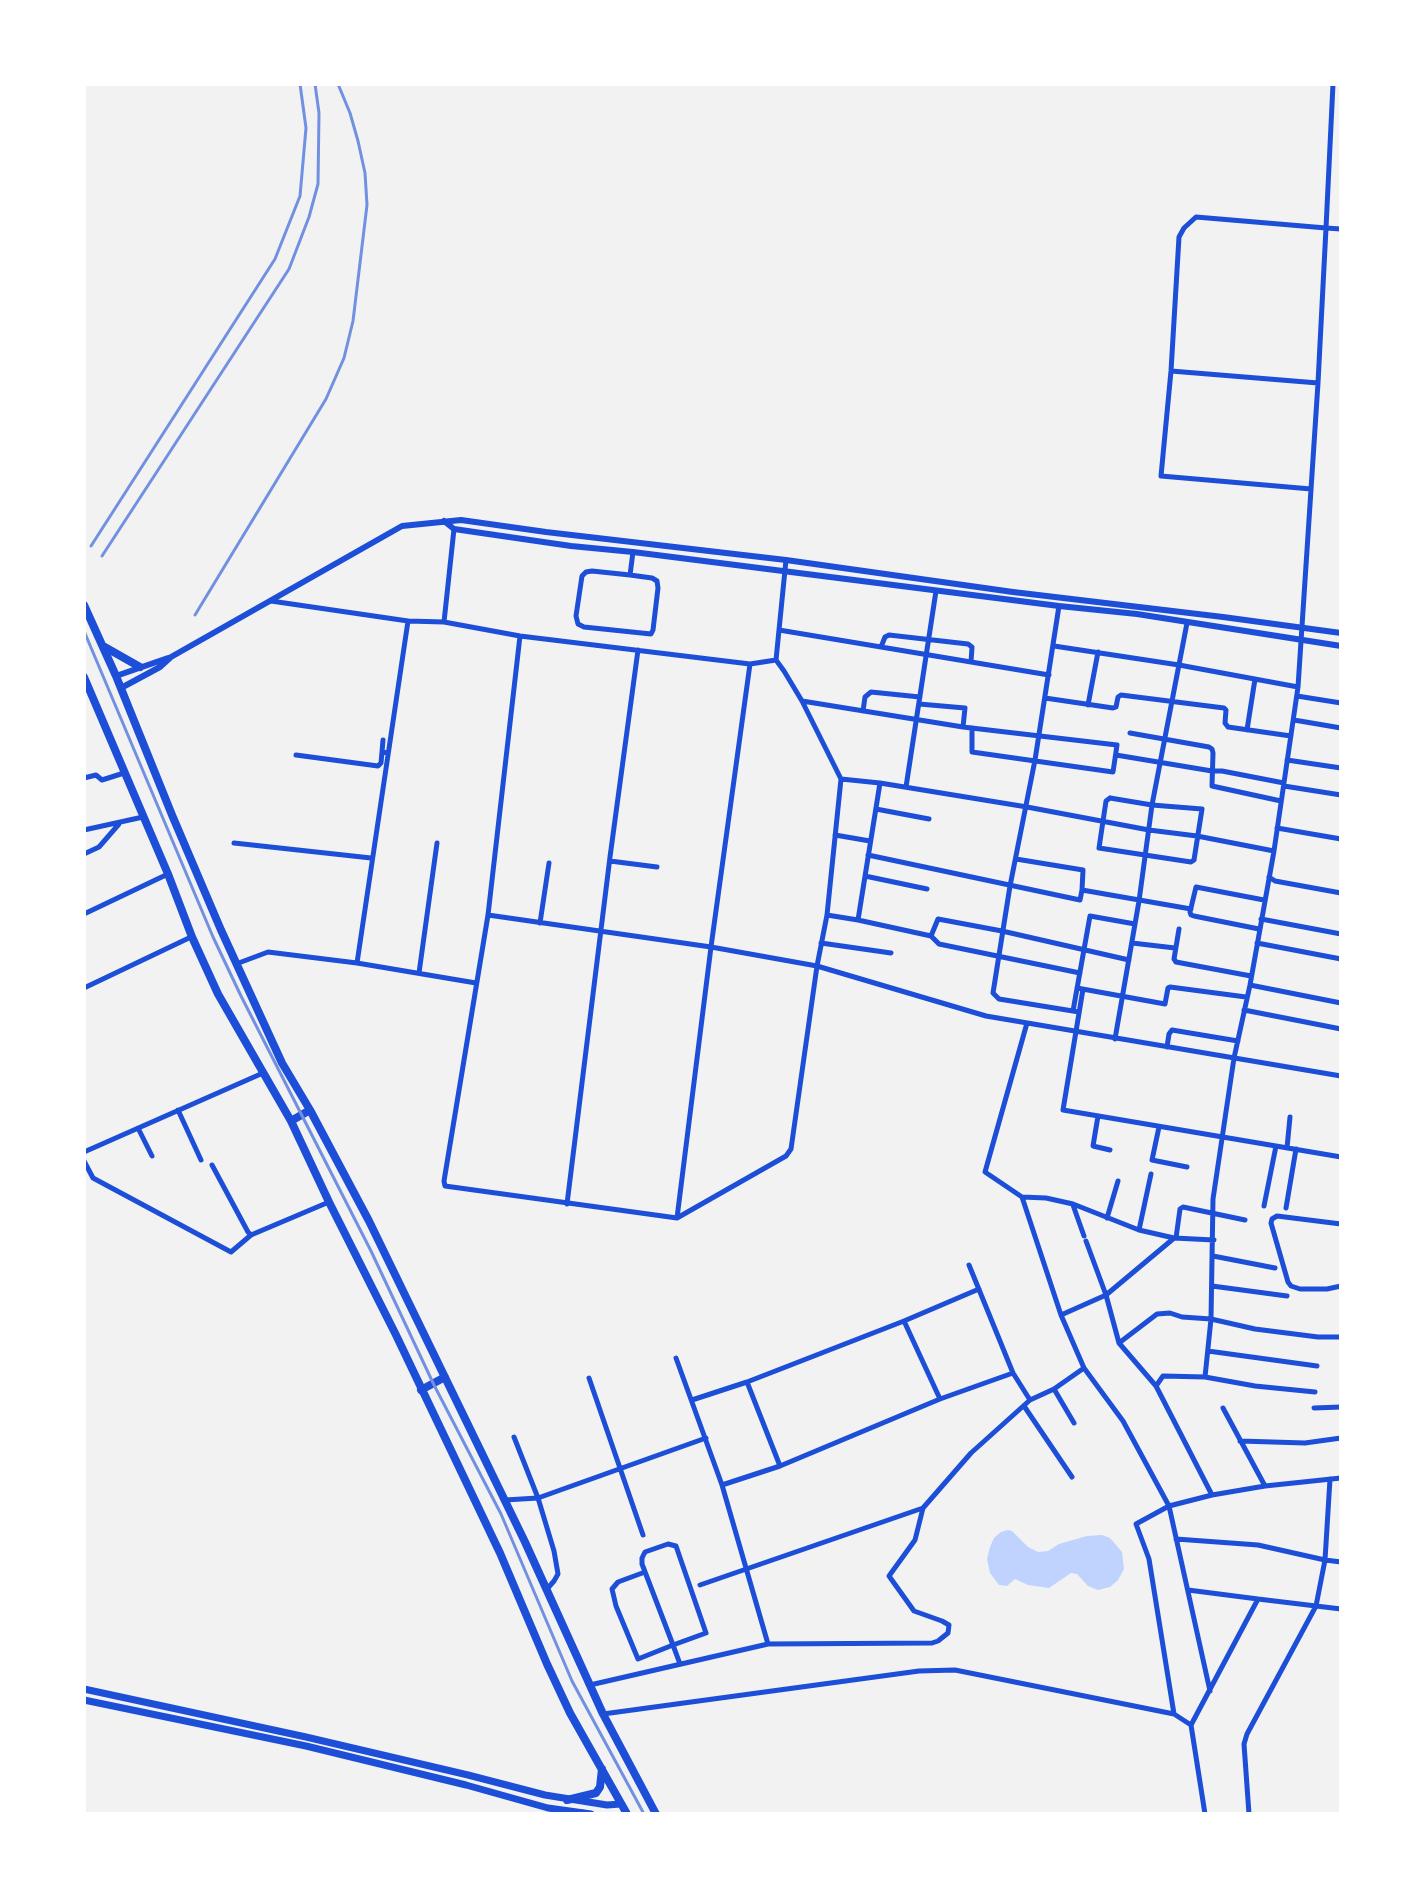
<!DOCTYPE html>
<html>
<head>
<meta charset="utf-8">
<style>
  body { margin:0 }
  #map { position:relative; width:1425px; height:1898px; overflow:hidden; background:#f2f2f2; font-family:Karla,sans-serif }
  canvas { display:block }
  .frame { position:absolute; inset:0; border:86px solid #fff; pointer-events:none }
</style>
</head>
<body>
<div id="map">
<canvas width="1425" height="1898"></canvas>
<div class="frame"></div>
</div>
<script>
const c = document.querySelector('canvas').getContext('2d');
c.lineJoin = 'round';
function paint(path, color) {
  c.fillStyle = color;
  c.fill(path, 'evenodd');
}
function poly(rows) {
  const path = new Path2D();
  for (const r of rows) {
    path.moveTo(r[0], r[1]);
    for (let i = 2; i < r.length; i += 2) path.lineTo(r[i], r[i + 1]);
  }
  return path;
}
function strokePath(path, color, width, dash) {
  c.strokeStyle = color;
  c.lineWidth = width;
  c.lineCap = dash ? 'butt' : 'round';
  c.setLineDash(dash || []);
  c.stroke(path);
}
paint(poly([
  [1008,1530,1012,1531,1028,1547,1038,1552,1048,1551,1059,1544,1087,1536,1102,1535,1110,1538,1122,1552,1124,1569,1118,1580,1110,1587,1098,1590,1088,1586,1077,1574,1071,1573,1049,1588,1028,1585,1015,1579,1007,1586,999,1585,990,1573,987,1559,990,1547,994,1538,1001,1532]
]), '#bfd3fe');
strokePath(poly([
  [1171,371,1318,383],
  [1311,489,1161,476,1171,371,1179,237,1184,228,1196,217,1326,228,1333,84],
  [630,575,592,571,586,572,582,576,576,616,578,624,584,627,651,634,653,630,658,588,657,581,652,578,630,575,633,552],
  [271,601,408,621,444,622,520,636,750,664,776,660,784,671,802,701,841,779,827,915,817,966,791,1149,786,1156,677,1218,445,1186,444,1181,488,915,520,636],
  [1059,606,1035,760,1010,886,993,993,999,999,1079,1012],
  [444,622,454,529],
  [779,630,1049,675],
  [1054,646,1179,665,1298,687],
  [881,647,885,637,889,635,968,644,972,647,971,662],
  [776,660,786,560],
  [1297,696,1341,703],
  [1045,698,1113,708,1116,707,1118,697,1121,695,1224,708,1226,710,1225,723,1228,727,1291,736],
  [802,701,963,727,1117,745,1113,772,972,752,972,728],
  [919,704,965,708,963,727],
  [1088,705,1098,652],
  [863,711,865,697,871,692,920,697],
  [1294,720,1341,728],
  [1247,730,1255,679],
  [1130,733,1209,747,1212,749,1213,753,1212,786,1281,801],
  [382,752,383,740],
  [296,755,378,766,381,763,382,752,388,753],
  [1116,755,1212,771,1222,771,1284,783],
  [1287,760,1341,768],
  [84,778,96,775,102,780,124,773],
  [841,779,880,783,1027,807,1149,830,1197,836,1274,851],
  [1284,786,1341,795],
  [906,787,936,591],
  [1110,798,1152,805,1202,809,1194,860,1191,862,1099,848,1106,801,1110,798],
  [876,809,929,819],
  [1277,828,1341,839],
  [84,830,143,817],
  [835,835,870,841],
  [234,843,371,858],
  [84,854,99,847,119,824],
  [868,855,1080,900,1082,890,1191,909],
  [1016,859,1083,870,1082,890],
  [610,861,657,867],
  [865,876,927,889],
  [1269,877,1275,881,1341,893],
  [84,914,168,874],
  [488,915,711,947,817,966,986,1016,1341,1076],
  [827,915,858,920,931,936,939,944,1080,973],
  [1261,919,1341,934],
  [858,920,880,783],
  [540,923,549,863],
  [1179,929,1174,959,1176,962,1251,976],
  [1259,929,1194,916,1191,915,1190,912,1196,887,1264,900],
  [931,936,938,919,1002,931,1129,960],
  [821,943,891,953],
  [1132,943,1175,948],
  [1257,943,1341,959],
  [357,963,408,621],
  [236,964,268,952,357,963,476,983],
  [419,973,437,843],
  [1250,985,1341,1003],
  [84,988,191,937],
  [1077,988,1165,1004,1168,988,1170,987,1246,997],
  [1083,989,1063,1110,1341,1157],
  [1244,1010,1341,1029],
  [1073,1011,1090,916,1135,924],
  [1027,1023,985,1172,1022,1197,1046,1198,1073,1204,1139,1230,1174,1238,1214,1240],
  [1115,1039,1139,901,1152,805,1187,623],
  [1167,1047,1169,1034,1172,1030,1238,1041],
  [178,1110,201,1160],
  [1098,1116,1093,1146,1110,1150],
  [1159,1127,1152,1160,1187,1167],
  [138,1128,152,1156],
  [1287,1148,1290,1117],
  [84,1152,263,1073],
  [84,1161,93,1178,231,1252,251,1235],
  [212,1165,248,1232,251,1235,329,1202],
  [1022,1197,1061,1315,1084,1368,1123,1421,1169,1506,1210,1691],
  [567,1204,610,857,638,650],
  [1073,1205,1084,1236],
  [1264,1206,1276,1146],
  [1286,1208,1296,1149],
  [677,1218,711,947,750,664],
  [1107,1218,1118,1181],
  [1341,1224,1277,1216,1272,1219,1271,1223,1288,1282,1291,1286,1300,1289,1327,1289,1341,1286],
  [1139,1230,1151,1174],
  [1176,1238,1180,1209,1183,1207,1245,1220],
  [1086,1241,1106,1295,1119,1343,1156,1386,1212,1495],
  [1213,1256,1275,1268],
  [969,1265,1013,1373,1030,1400],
  [1212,1286,1287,1296],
  [1061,1315,1106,1295,1173,1239],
  [904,1321,940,1399],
  [1119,1343,1157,1314,1170,1313,1182,1317,1211,1319,1255,1329,1318,1337,1341,1337],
  [1208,1351,1317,1366],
  [676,1358,722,1485,768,1644],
  [1205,1377,1211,1319,1213,1199,1234,1058,1250,985,1274,851,1298,687,1318,383,1326,228,1341,229],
  [589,1378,643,1535],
  [747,1382,780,1466],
  [1156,1386,1163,1376,1205,1377,1255,1386,1315,1392],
  [1054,1389,1074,1423],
  [692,1400,747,1382,904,1321,979,1289],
  [1024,1406,1072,1477],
  [1223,1408,1265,1486],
  [1314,1408,1341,1407],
  [514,1437,538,1498,554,1551,558,1574,554,1581,547,1589],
  [1240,1441,1305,1443,1341,1438],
  [722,1485,780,1466,940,1399,1013,1373],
  [505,1500,538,1498,706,1438],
  [1176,1539,1258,1545,1325,1560,1341,1562],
  [645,1572,618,1582,612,1589,616,1606,638,1659,673,1645,706,1633,676,1546,668,1544,645,1552,642,1558,642,1564,673,1645,680,1664],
  [700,1585,923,1508,971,1453,1030,1400,1054,1389,1084,1368],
  [1188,1590,1258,1599],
  [590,1685,768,1644,932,1643,938,1641,948,1633,949,1625,942,1621,914,1611,889,1576,915,1540,923,1508],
  [603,1714,919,1671,955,1670,1174,1714,1191,1725],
  [1174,1714,1149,1559,1136,1524,1169,1506,1212,1495,1265,1486,1341,1478],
  [1205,1814,1191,1725,1258,1599,1341,1609],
  [1249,1814,1244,1744,1247,1734,1316,1606,1325,1560,1330,1479]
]), '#1d4ed8', 5);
strokePath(poly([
  [444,521,454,529,571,546,633,552,1059,606,1137,614,1341,646],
  [116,676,168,658],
  [121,688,160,667,171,657,402,526,461,520,546,532,786,560,1013,592,1223,617,1341,633]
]), '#1d4ed8', 6);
strokePath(poly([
  [84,1689,306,1737,468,1775,545,1795,607,1805,621,1804],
  [84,1700,306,1746,466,1785,548,1808,591,1814]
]), '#1d4ed8', 7);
strokePath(poly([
  [84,605,116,676,172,815,221,930,282,1063,310,1110,369,1221,525,1542,603,1714,656,1814],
  [103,646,140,667],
  [84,677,168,874,192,937,218,994,291,1121,329,1202,396,1335,500,1553,547,1664,570,1713,627,1814],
  [291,1121,310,1110],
  [421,1390,445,1377],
  [567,1800,596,1793,600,1787,602,1769],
  [579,1813,584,1814]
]), '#1d4ed8', 8);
strokePath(poly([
  [91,546,275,259,300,196,306,128,300,84],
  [102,556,289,269,309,217,318,184,319,113,315,84],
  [195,615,326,399,344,358,353,321,367,205,365,173,358,141,350,113,338,84],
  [84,631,213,937,241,996,371,1251,434,1385,501,1514,572,1681,644,1814]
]), '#7290e2', 3);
</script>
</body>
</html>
